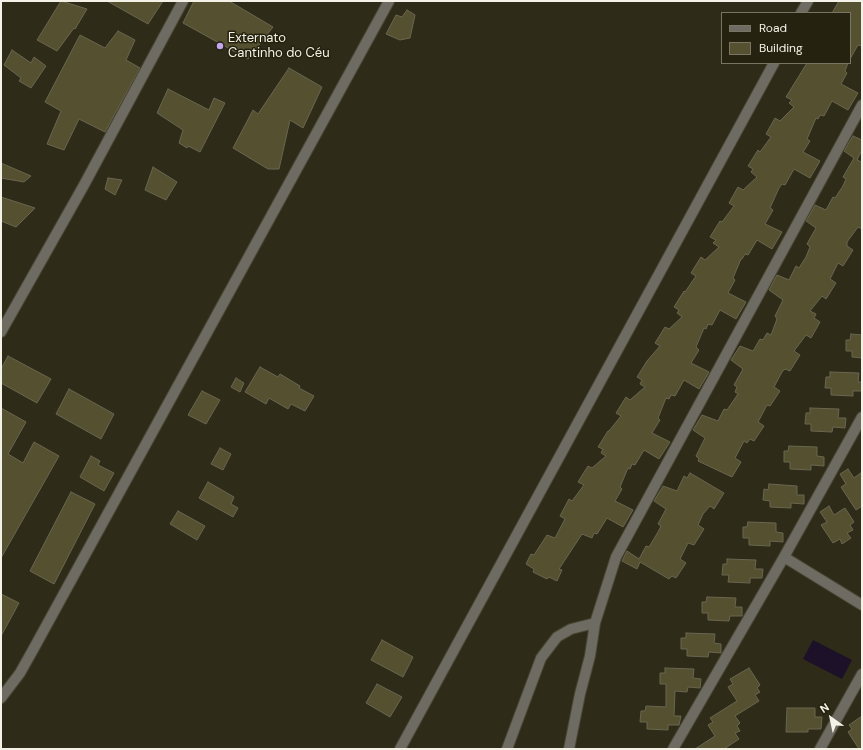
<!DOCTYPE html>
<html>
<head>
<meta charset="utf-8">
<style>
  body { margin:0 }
  #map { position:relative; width:863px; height:750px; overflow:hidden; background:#2e2c18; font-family:"DM Sans",sans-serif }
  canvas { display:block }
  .frame { position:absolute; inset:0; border:2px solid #f4f2e6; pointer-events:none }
  .legend { position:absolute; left:721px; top:12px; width:130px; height:52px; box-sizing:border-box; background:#25220f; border:1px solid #787565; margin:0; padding:5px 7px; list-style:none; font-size:12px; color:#f4f2e6 }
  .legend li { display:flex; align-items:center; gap:8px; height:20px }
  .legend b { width:20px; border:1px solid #787565 }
  .north { position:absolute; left:811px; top:698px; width:40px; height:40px; -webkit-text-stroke:3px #25220f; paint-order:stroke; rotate:327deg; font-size:11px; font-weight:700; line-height:16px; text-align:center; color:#f4f2e6 }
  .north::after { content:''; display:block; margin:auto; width:14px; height:18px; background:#f4f2e6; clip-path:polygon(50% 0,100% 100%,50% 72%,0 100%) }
</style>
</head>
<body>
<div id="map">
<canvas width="863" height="750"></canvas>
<div class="frame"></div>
<ul class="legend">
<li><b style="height:5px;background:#6d6b62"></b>Road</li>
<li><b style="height:11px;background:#555030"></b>Building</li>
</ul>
<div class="north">N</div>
</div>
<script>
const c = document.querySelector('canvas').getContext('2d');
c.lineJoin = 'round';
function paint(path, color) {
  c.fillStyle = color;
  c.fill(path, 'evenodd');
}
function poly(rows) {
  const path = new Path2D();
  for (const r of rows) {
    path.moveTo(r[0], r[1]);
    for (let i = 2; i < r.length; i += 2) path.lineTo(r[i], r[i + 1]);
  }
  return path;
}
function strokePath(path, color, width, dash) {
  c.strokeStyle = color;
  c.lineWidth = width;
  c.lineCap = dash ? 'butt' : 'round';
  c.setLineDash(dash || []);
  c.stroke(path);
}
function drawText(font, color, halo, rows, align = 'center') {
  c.font = font + ' "DM Sans",sans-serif';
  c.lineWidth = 3;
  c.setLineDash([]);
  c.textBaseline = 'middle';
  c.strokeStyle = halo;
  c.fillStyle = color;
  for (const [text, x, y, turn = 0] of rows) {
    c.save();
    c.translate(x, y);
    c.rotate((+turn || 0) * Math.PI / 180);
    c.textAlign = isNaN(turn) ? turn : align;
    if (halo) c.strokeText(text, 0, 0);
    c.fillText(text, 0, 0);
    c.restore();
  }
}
paint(poly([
  [813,640,852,660,842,679,803,659]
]), '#1c1129');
const building = poly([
  [61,1,87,9,75,29,74,28,57,51,37,40,61,1],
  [107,1,163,1,148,24,107,1],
  [194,1,229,1,273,27,248,59,183,23,194,1],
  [839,1,862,1,862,46,858,45,850,59,850,13,832,13,839,1],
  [407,10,415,15,410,38,400,40,386,34,396,15,402,17,407,10],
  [118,31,135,40,126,60,140,68,105,132,79,119,64,150,47,144,61,111,45,102,80,35,105,48,118,31],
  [12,50,31,63,34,57,46,66,31,88,19,81,21,78,4,65,12,50],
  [807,63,848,63,845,71,847,73,841,84,858,93,848,110,832,101,824,116,820,115,818,119,816,118,807,139,810,141,803,152,820,161,810,178,794,169,785,185,782,184,779,188,770,208,773,210,765,224,782,232,772,249,757,240,748,255,745,254,742,259,741,259,733,278,735,280,728,293,746,302,736,319,720,310,712,325,708,324,706,329,704,328,696,347,699,350,691,363,709,372,699,389,684,380,675,396,671,395,669,399,666,398,658,418,660,420,652,433,670,442,659,459,644,450,635,465,632,464,630,469,628,468,620,487,622,489,615,501,633,510,623,527,607,518,597,534,594,533,592,538,582,534,559,569,562,570,557,581,549,577,547,579,533,572,534,569,526,564,531,554,534,555,547,535,555,538,565,519,560,516,569,499,572,501,584,485,578,482,588,466,592,468,606,456,601,453,603,449,598,447,608,431,609,431,621,416,616,413,626,397,630,400,645,387,640,384,642,380,637,377,647,361,660,346,655,343,665,327,669,329,682,317,677,313,679,310,674,307,684,291,685,292,696,276,691,273,701,257,705,260,719,247,713,243,716,240,710,237,720,221,722,222,734,206,729,203,738,187,743,190,757,177,751,172,753,169,748,166,758,150,760,152,771,137,766,134,775,118,780,121,794,107,789,103,792,100,786,97,807,63],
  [289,68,322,87,303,128,290,120,279,169,268,169,233,148,253,110,258,114,289,68],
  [168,89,209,110,214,98,225,103,200,152,188,146,187,148,179,143,183,130,157,113,168,89],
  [853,136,862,140,862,150,857,160,862,162,862,229,858,227,847,242,847,246,853,250,843,266,838,263,830,279,836,283,826,299,822,296,810,311,816,314,814,318,820,322,811,338,806,335,794,351,800,355,790,371,785,369,782,372,774,387,780,391,770,406,767,405,758,422,764,426,754,441,750,439,747,443,744,441,735,458,741,462,732,477,698,461,699,459,696,456,705,438,693,430,702,415,718,421,724,409,727,410,738,394,735,392,737,387,734,385,743,369,731,360,740,346,753,351,760,339,763,340,767,333,771,335,777,319,775,316,783,300,769,290,777,275,789,280,796,266,799,268,806,257,810,247,807,244,816,228,806,221,815,205,826,210,833,197,835,198,843,186,846,179,843,177,854,158,844,151,853,136],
  [1,163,31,176,24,182,1,178,1,163],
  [153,167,177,182,166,200,145,190,153,167],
  [108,178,122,180,115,195,105,189,108,178],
  [1,197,35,208,16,227,1,221,1,197],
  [851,334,862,335,862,358,852,357,852,351,846,351,846,340,850,340,851,334],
  [8,356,51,379,37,403,1,383,1,369,8,356],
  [260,367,278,377,280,374,300,386,299,388,314,396,305,411,291,404,288,409,269,398,266,404,245,392,260,367],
  [830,372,859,373,858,382,862,382,862,391,853,391,853,396,831,395,831,388,825,388,826,377,830,377,830,372],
  [236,378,244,383,240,392,231,387,236,378],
  [69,389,114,414,101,439,56,414,69,389],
  [202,391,220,400,206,424,188,415,202,391],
  [1,408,26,422,8,454,23,463,34,442,59,456,1,558,1,408],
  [810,408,839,409,838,418,846,418,845,428,833,427,832,432,811,431,811,424,805,424,806,413,810,413,810,408],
  [789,446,817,447,817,456,824,457,824,466,811,465,811,470,790,469,790,462,784,462,784,451,788,451,789,446],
  [220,448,231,454,223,470,211,464,220,448],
  [91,456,100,461,98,465,114,473,104,491,80,477,91,456],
  [848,469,854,478,862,472,862,506,856,510,841,487,846,484,840,474,848,469],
  [690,473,724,493,714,509,710,506,703,514,698,525,704,529,694,545,688,543,680,559,686,563,676,578,672,576,669,579,640,562,637,569,622,561,627,551,639,559,646,546,649,547,658,532,661,526,658,524,666,509,654,501,663,486,677,491,684,476,687,478,690,473],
  [208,482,234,497,231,504,238,508,233,517,199,498,208,482],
  [769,484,797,486,797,495,804,495,804,504,791,503,791,508,770,507,770,501,763,500,764,489,768,490,769,484],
  [71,492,95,504,54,584,30,571,71,492],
  [829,506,834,515,845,508,854,522,850,525,853,530,847,533,851,538,842,544,840,539,833,543,821,525,827,522,820,512,829,506],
  [178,511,205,526,197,540,170,524,178,511],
  [748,522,776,523,776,532,783,533,783,542,770,541,770,546,749,545,749,538,743,538,743,527,747,527,748,522],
  [727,559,756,560,755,569,763,569,762,578,750,578,750,583,728,582,729,575,722,575,723,564,727,564,727,559],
  [1,594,19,603,1,636,1,594],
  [707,597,736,598,735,607,742,607,742,616,730,616,729,621,708,620,708,613,702,613,702,602,706,602,707,597],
  [686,633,715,634,714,643,721,644,721,653,709,652,708,657,687,656,687,649,681,649,681,638,686,638,686,633],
  [382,640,413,657,403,677,371,660,382,640],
  [665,668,694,669,693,678,701,679,700,688,688,687,687,692,675,691,674,716,681,716,679,725,668,725,668,730,647,729,647,722,640,722,641,711,645,711,646,706,666,707,666,684,660,684,660,673,665,673,665,668],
  [749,668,760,685,757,688,760,692,755,695,759,701,735,716,740,723,737,726,740,731,735,733,739,739,724,749,695,749,715,736,708,725,713,722,710,718,737,701,728,687,733,684,730,679,749,668],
  [377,684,402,697,390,717,366,703,377,684],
  [787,708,815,708,815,717,822,717,821,729,808,729,808,732,786,732,787,708],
  [862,716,862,749,859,749,848,732,852,729,849,725,862,716]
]);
paint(building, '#555030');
strokePath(building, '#696651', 1);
const minor = poly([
  [801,13,808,1],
  [1,332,84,185,183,1],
  [784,557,862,605],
  [1,698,20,673,34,648,389,1],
  [400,749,774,63],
  [507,749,541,658,557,637,571,629,595,623],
  [569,749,580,694,590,656,595,623,616,557,862,105],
  [673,749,784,557,862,417],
  [820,749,862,674]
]);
strokePath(minor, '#4a4835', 12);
strokePath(minor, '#6d6b62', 10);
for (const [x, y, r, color] of [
  [220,46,4,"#c5a6f0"]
]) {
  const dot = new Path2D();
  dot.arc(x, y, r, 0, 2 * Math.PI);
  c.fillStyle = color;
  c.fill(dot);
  strokePath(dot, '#25220f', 1.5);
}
drawText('13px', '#f4f2e6', '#25220f', [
  ["Externato",228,39],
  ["Cantinho do Céu",228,54]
], 'left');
</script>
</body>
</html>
